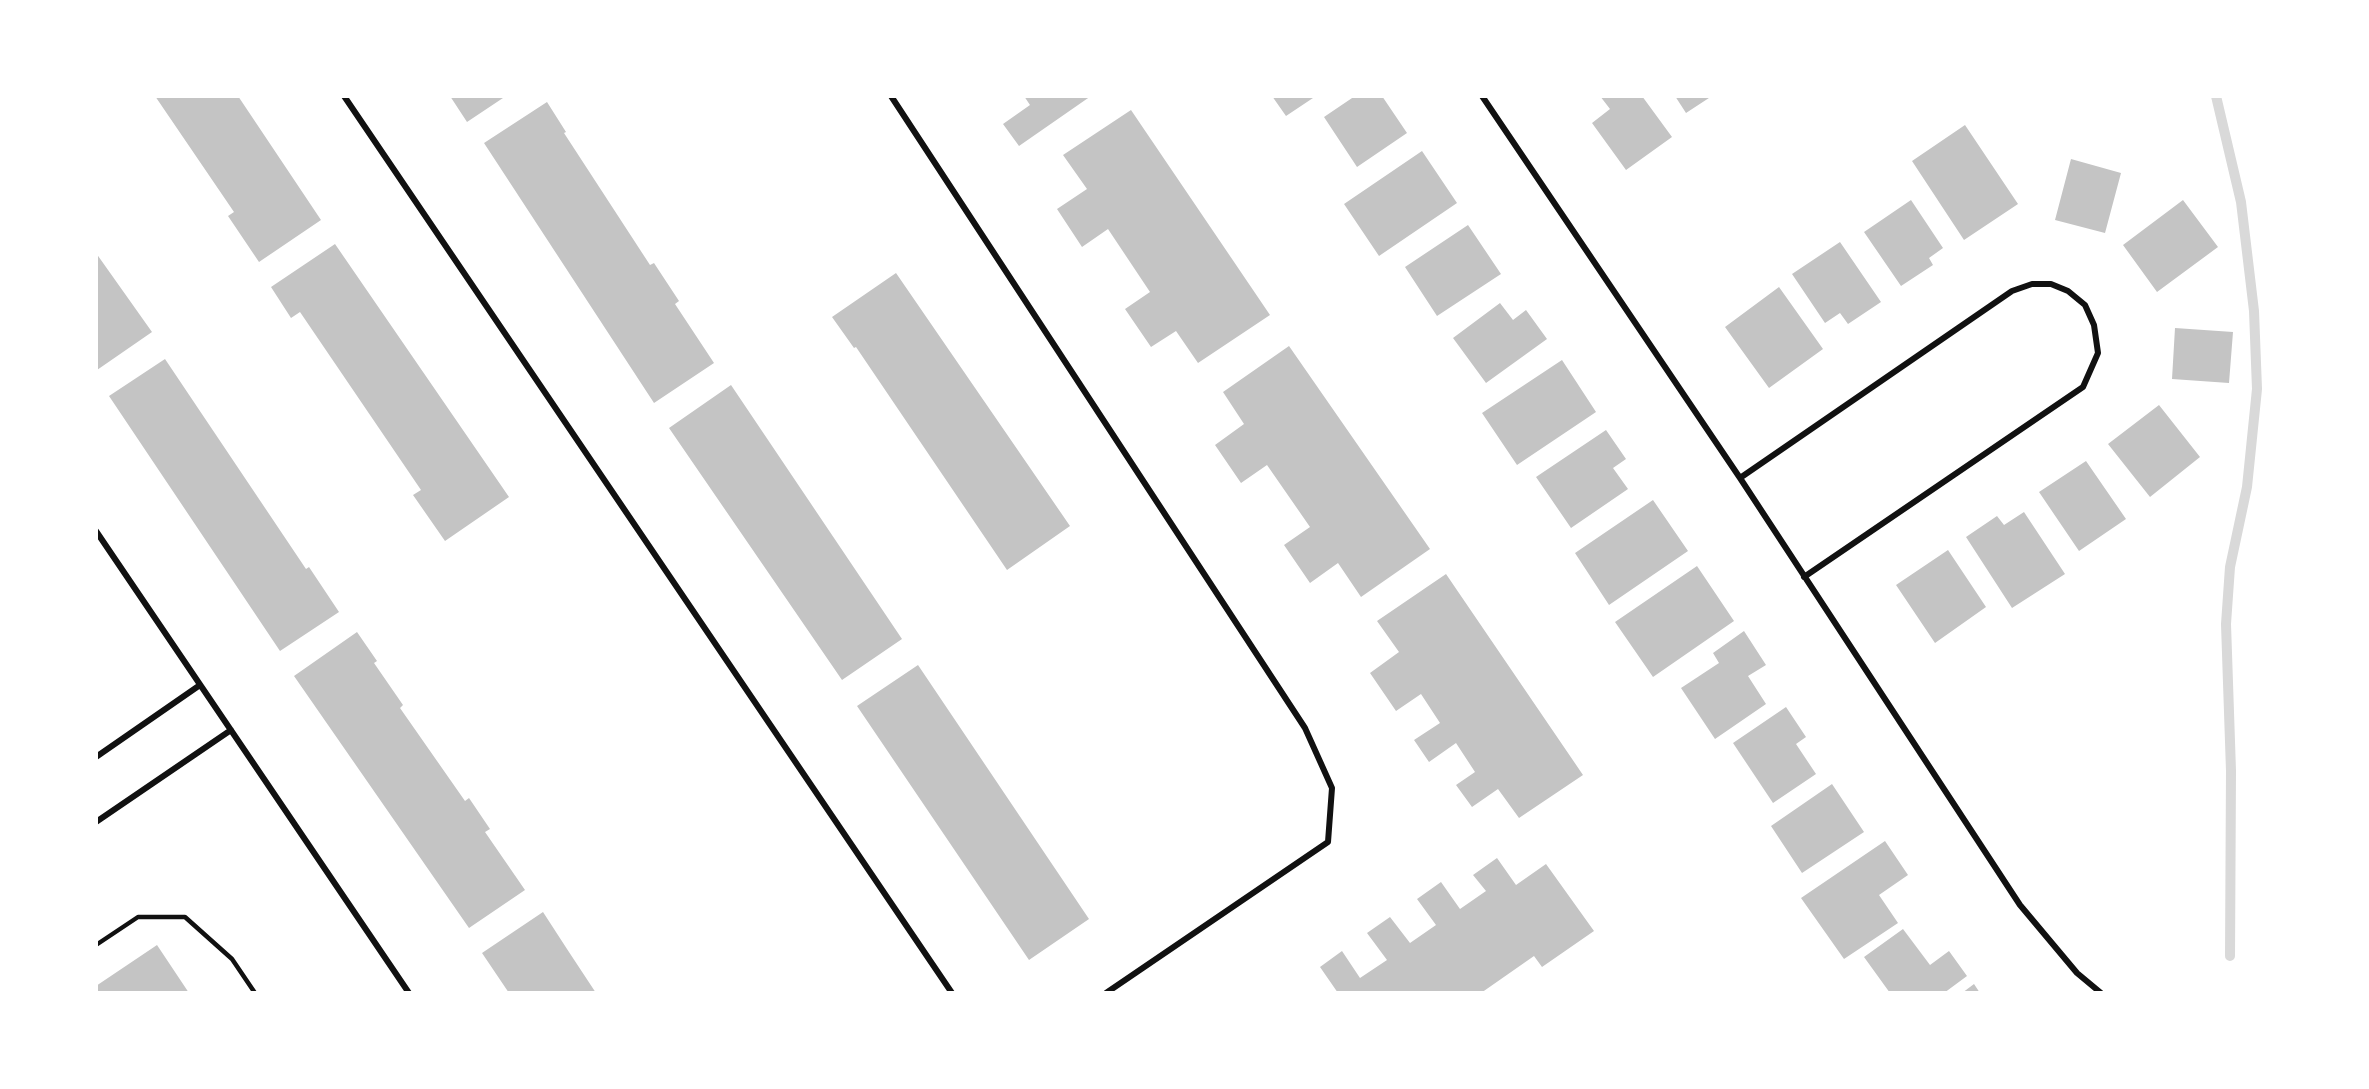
<!DOCTYPE html>
<html>
<head>
<meta charset="utf-8">
<style>
  body { margin:0 }
  #map { position:relative; width:2369px; height:1089px; overflow:hidden; background:#fff; font-family:"PT Sans",sans-serif }
  canvas { display:block }
  .frame { position:absolute; inset:0; border:98px solid #fff; pointer-events:none }
</style>
</head>
<body>
<div id="map">
<canvas width="2369" height="1089"></canvas>
<div class="frame"></div>
</div>
<script>
const c = document.querySelector('canvas').getContext('2d');
c.lineJoin = 'round';
function poly(rows) {
  const path = new Path2D();
  for (const r of rows) {
    path.moveTo(r[0], r[1]);
    for (let i = 2; i < r.length; i += 2) path.lineTo(r[i], r[i + 1]);
  }
  return path;
}
function strokePath(path, color, width, dash) {
  c.strokeStyle = color;
  c.lineWidth = width;
  c.lineCap = dash ? 'butt' : 'round';
  c.setLineDash(dash || []);
  c.stroke(path);
}
function paint(path, color) {
  c.fillStyle = color;
  c.fill(path, 'evenodd');
}
strokePath(poly([
  [2216,96,2241,202,2254,311,2257,389,2247,487,2230,567,2226,624,2231,771,2230,956]
]), '#d9d9d9', 10);
paint(poly([
  [155,96,238,96,321,220,259,262,228,216,234,212],
  [450,96,506,96,467,122],
  [1024,96,1091,96,1019,146,1003,124,1030,105],
  [1272,96,1316,96,1286,116],
  [1355,96,1382,96,1407,133,1357,167,1324,117],
  [1600,96,1642,96,1672,137,1626,170,1592,123,1610,109],
  [1675,96,1712,96,1686,113],
  [547,102,566,132,564,133,650,265,654,263,679,301,675,304,714,363,654,403,484,143],
  [1131,110,1270,315,1198,363,1176,331,1151,347,1125,309,1150,292,1108,229,1082,247,1057,209,1087,189,1063,155],
  [1965,125,2018,204,1964,240,1912,161],
  [1422,151,1457,203,1379,256,1344,204],
  [2071,159,2121,173,2105,233,2055,220],
  [1911,200,1943,248,1929,258,1933,265,1901,286,1864,232],
  [2183,200,2218,247,2157,292,2123,245],
  [1468,225,1501,274,1437,316,1405,267],
  [1840,242,1881,302,1848,324,1840,313,1825,323,1792,274],
  [335,244,509,497,445,541,413,495,421,490,300,312,291,318,271,287],
  [96,253,152,332,97,370,96,368],
  [896,273,1070,526,1007,570,856,347,854,348,832,317],
  [1779,287,1823,349,1769,388,1725,327],
  [1500,303,1513,320,1526,310,1547,339,1486,383,1453,338],
  [2175,328,2233,332,2229,383,2172,379],
  [1289,346,1430,549,1361,597,1338,563,1310,583,1284,545,1310,527,1267,465,1241,483,1215,445,1244,424,1223,392],
  [165,359,306,569,309,567,339,612,280,651,109,396],
  [1562,360,1596,412,1517,465,1482,413],
  [731,385,902,639,842,680,669,428],
  [2159,405,2200,457,2150,497,2108,444],
  [1606,430,1626,459,1613,468,1628,489,1571,528,1536,477],
  [2086,461,2126,519,2079,551,2039,492],
  [1653,500,1688,551,1609,605,1575,553],
  [2024,512,2065,574,2012,608,1966,537,1997,516,2004,525],
  [1948,550,1986,607,1935,643,1896,585],
  [1697,566,1734,621,1653,677,1615,622],
  [1446,574,1583,775,1519,818,1498,789,1472,807,1456,785,1475,772,1456,743,1429,762,1414,740,1440,723,1421,694,1396,711,1370,673,1399,652,1377,621],
  [1744,631,1766,665,1748,676,1766,704,1715,739,1681,688,1719,663,1713,653],
  [357,632,377,661,374,663,403,705,400,708,465,801,469,798,490,829,485,832,525,890,469,928,294,676],
  [918,665,1089,919,1029,960,857,706],
  [1786,707,1806,737,1796,744,1816,774,1773,803,1733,743],
  [1832,784,1864,832,1802,873,1771,826],
  [1885,841,1908,875,1879,895,1898,923,1844,959,1801,898],
  [1497,858,1516,885,1546,864,1594,931,1542,967,1534,956,1481,993,1338,993,1320,967,1342,951,1360,978,1387,960,1367,933,1390,917,1410,943,1436,925,1417,899,1441,882,1460,909,1486,891,1473,875],
  [543,912,567,949,596,993,509,993,482,953],
  [1903,929,1930,965,1949,951,1967,976,1944,993,1890,993,1864,957],
  [157,945,189,993,96,993,96,986],
  [1974,984,1980,993,1962,993]
]), '#c4c4c4');
strokePath(poly([
  [96,945,138,917,185,917,232,959,255,993]
]), '#111', 4.5);
strokePath(poly([
  [344,96,952,993],
  [891,96,1305,728,1332,788,1328,842,1106,993],
  [1482,96,1740,478,2020,905,2077,973,2101,993],
  [1740,478,2012,291,2032,284,2051,284,2068,291,2085,305,2094,325,2098,353,2083,387,1804,577],
  [96,531,409,993],
  [96,757,200,685],
  [96,822,231,730]
]), '#111', 6);
</script>
</body>
</html>
